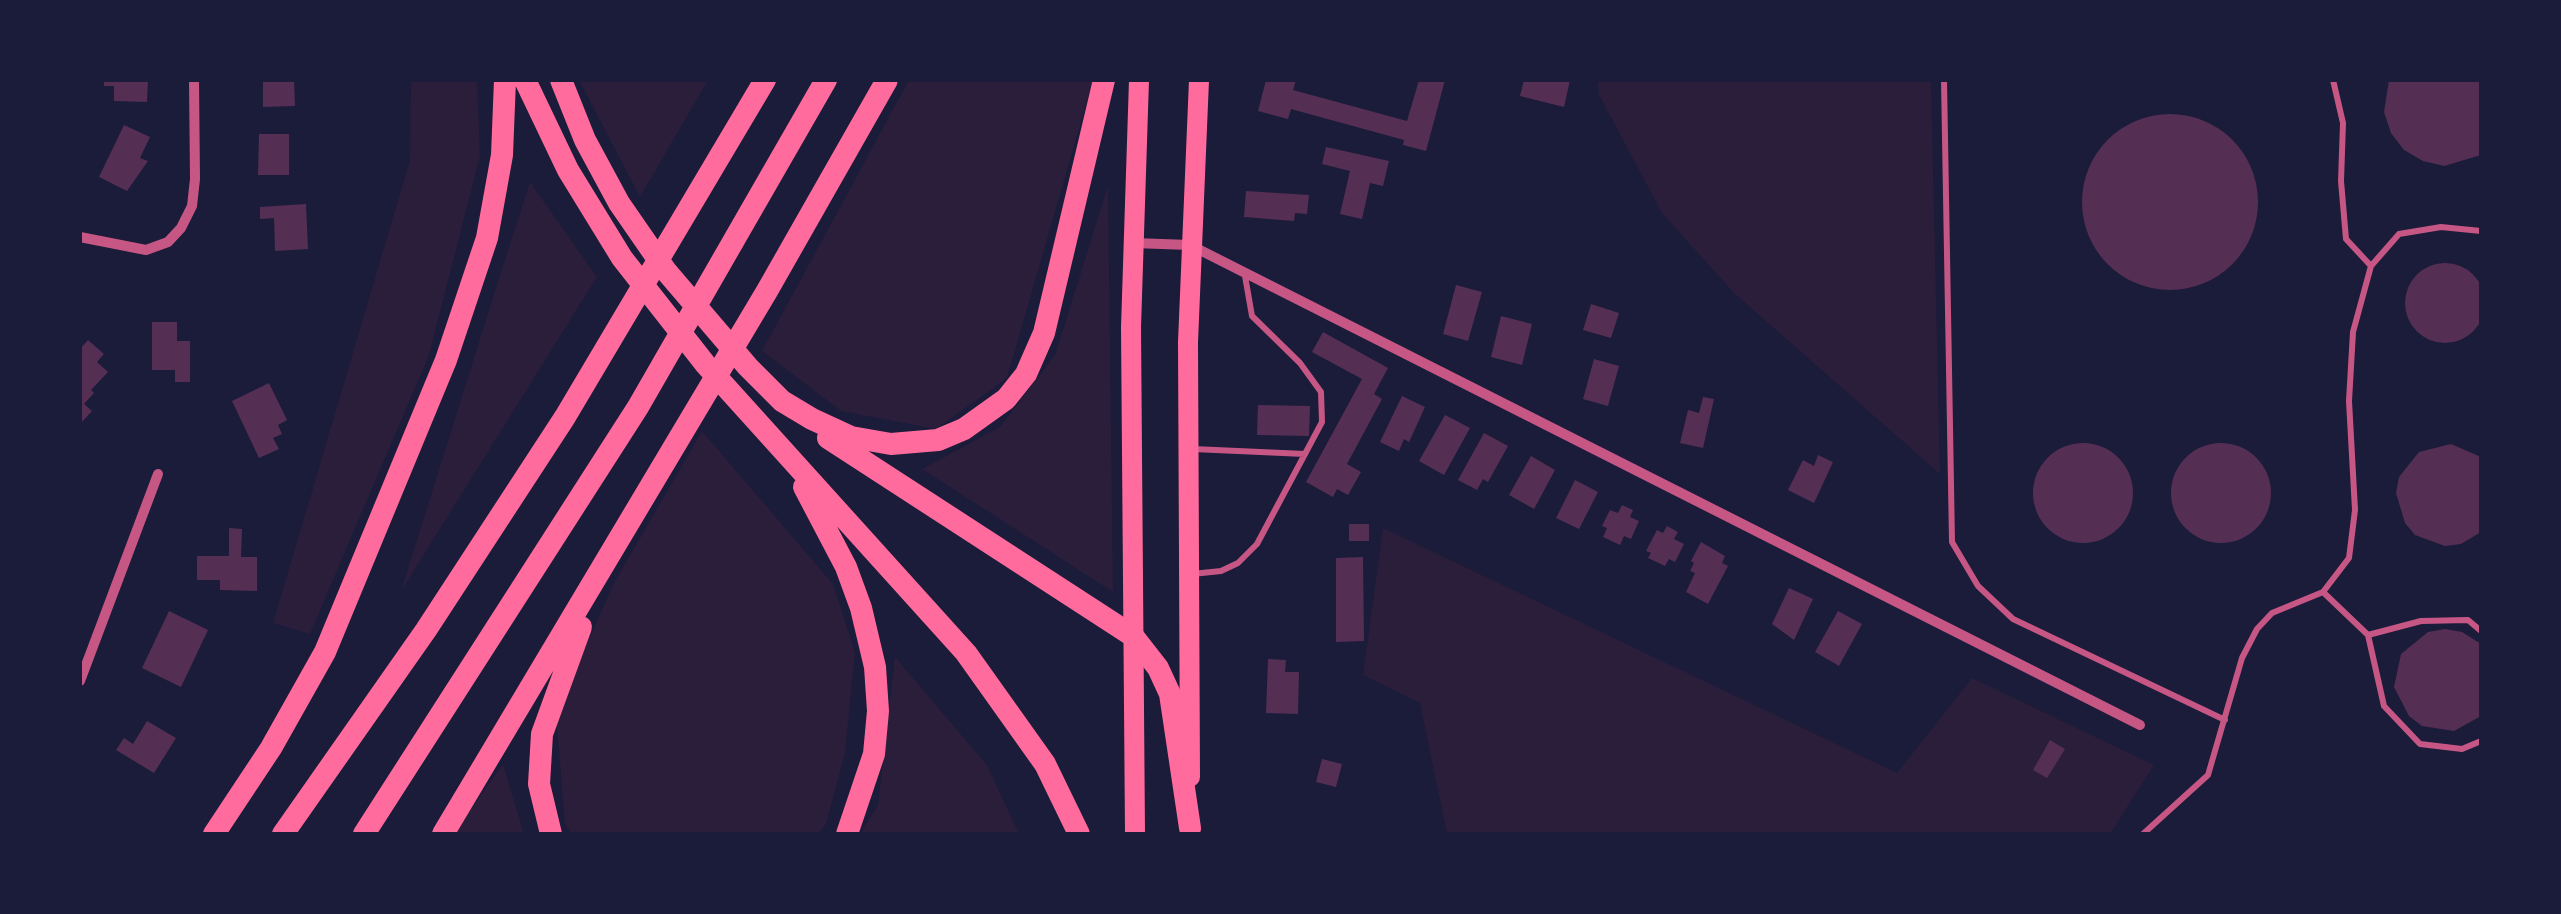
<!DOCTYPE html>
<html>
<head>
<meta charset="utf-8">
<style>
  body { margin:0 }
  #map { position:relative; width:2561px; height:914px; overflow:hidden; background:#1b1b3a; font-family:"Roboto Condensed",sans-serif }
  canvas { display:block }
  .frame { position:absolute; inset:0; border:82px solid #1b1b3a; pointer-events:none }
</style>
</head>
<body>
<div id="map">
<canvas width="2561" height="914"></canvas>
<div class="frame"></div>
</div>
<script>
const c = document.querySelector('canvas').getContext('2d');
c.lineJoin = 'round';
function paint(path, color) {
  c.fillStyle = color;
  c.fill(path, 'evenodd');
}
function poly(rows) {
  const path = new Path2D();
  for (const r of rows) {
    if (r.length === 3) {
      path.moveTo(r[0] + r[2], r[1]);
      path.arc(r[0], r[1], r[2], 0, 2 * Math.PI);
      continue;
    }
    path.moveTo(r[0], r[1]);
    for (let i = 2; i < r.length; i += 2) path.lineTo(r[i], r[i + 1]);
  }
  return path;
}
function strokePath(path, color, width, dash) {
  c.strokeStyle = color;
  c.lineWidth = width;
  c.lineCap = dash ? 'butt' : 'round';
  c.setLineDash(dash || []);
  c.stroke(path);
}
paint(poly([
  [411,80,477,80,480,156,429,355,310,634,273,623,410,160],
  [579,80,708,80,640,197,581,84],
  [909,80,1093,80,1007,378,936,429,841,411,762,351],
  [1598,80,1931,80,1940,474,1734,293,1662,213,1599,95],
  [530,182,597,277,401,591,500,275],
  [1108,186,1113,592,922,469,1000,427,1055,355],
  [702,431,833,584,855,653,845,753,826,824,818,834,572,834,565,824,556,713,614,583],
  [1383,528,1897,773,1972,678,2154,765,2110,834,1447,834,1420,703,1363,675],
  [895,657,987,765,1019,834,860,834,878,805],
  [503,764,524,834,453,834]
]), '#2a1e3b');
paint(poly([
  [104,80,148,80,147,102,114,101,114,86,104,86],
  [263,80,294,80,295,106,263,107],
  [1266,80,1296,80,1293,90,1407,121,1419,80,1445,80,1426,151,1403,145,1404,140,1291,109,1288,119,1258,111],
  [1524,80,1570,80,1564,107,1520,96],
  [2389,80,2481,80,2481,155,2444,166,2423,161,2404,150,2391,133,2384,112],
  [2170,202,88],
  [124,125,150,137,140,158,148,161,127,191,99,177],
  [259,134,289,134,289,175,258,175],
  [1326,147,1389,161,1383,186,1370,183,1362,219,1340,214,1350,171,1322,164],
  [1246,191,1309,195,1307,214,1295,213,1294,221,1244,217],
  [306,204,308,249,275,251,274,218,260,219,260,207],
  [2445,303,40],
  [1456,285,1482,292,1468,341,1443,334],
  [1591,304,1619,313,1611,338,1583,330],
  [1501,316,1532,324,1522,365,1491,357],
  [152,322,177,322,177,341,190,341,190,382,175,382,175,370,152,370],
  [1323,332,1388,368,1374,394,1382,399,1347,464,1361,472,1348,495,1337,489,1333,497,1306,482,1362,379,1312,352],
  [88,340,104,354,97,362,108,372,91,390,94,393,84,404,92,411,80,424,80,349],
  [1594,359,1619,366,1608,406,1583,399],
  [269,383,287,420,278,425,282,434,273,438,279,449,259,458,232,401],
  [1402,396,1425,407,1409,442,1404,439,1399,451,1380,442],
  [1703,397,1714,399,1703,448,1680,443,1688,410,1699,413],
  [1258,405,1310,406,1309,436,1257,435],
  [1445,415,1470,428,1444,475,1419,461],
  [1484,433,1508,446,1488,482,1483,479,1477,490,1458,480],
  [2221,493,50],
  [2083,493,50],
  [2451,444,2481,457,2481,532,2461,544,2445,546,2415,535,2405,523,2396,493,2399,477,2419,452],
  [1818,455,1833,462,1814,503,1788,490,1803,460,1814,466],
  [1531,456,1555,470,1534,509,1509,495],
  [1575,480,1598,492,1579,529,1556,518],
  [1622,505,1633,510,1630,517,1639,521,1631,539,1624,536,1620,545,1603,537,1607,528,1602,526,1610,510,1618,513],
  [1349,524,1369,524,1369,541,1349,541],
  [1667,526,1678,532,1674,539,1684,544,1675,562,1669,559,1665,566,1648,558,1651,553,1646,551,1657,530,1663,533],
  [229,528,242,529,241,557,257,557,257,591,220,590,220,580,197,580,197,556,229,556],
  [1701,542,1725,556,1722,563,1728,566,1708,604,1686,592,1695,573,1690,571,1694,563,1691,561],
  [1363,557,1364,641,1336,642,1336,558],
  [1789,588,1813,599,1794,640,1772,624],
  [169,611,208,630,181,687,142,668],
  [1838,611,1862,624,1839,666,1815,652],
  [2445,629,2462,632,2481,644,2481,716,2454,731,2422,726,2409,716,2394,687,2401,654,2428,632],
  [1268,659,1286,660,1285,672,1299,672,1298,714,1266,713],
  [147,721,176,738,154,773,116,750,124,738,133,744],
  [2050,740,2065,749,2047,778,2033,770],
  [1322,759,1342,764,1336,787,1316,782]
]), '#542f53');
strokePath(poly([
  [1944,80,1952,542,1978,586,2013,619,2225,720],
  [2333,80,2343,123,2341,181,2346,239,2371,266],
  [1193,449,1305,454],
  [1192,574,1221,571,1238,563,1257,544,1322,422,1321,392,1300,363,1252,316,1245,276],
  [2323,592,2368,635,2384,706,2420,744,2462,749,2481,741],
  [2368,635,2421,621,2468,620,2481,631],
  [2143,834,2208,775,2242,658,2257,629,2272,613,2323,592,2349,558,2355,510,2349,401,2353,332,2371,266,2399,234,2441,227,2481,231]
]), '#c65784', 6);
strokePath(poly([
  [80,237,146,250,168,242,181,228,192,206,195,179,194,80],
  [1133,243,1190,245,2140,725],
  [80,681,158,474]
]), '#c65784', 10);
strokePath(poly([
  [1190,777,1188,342,1199,80],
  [1135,834,1131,327,1139,80]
]), '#ff6b9d', 20);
strokePath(poly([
  [525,80,568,170,622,258,706,365,966,653,1045,764,1079,834],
  [561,80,585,140,619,203,666,271,748,367,782,401,812,419,851,437,891,444,938,440,964,429,1006,399,1026,374,1044,333,1104,80],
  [828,438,1133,636,1158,668,1170,694,1190,828],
  [804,487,846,567,861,608,875,667,878,711,874,754,847,834],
  [214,834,271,748,325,652,446,360,487,238,502,155,505,80],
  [283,834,426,630,565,417,765,80],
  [364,834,638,407,826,80],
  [443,834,767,291,887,80],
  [551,834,539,784,542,734,581,627]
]), '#ff6b9d', 22);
</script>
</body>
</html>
